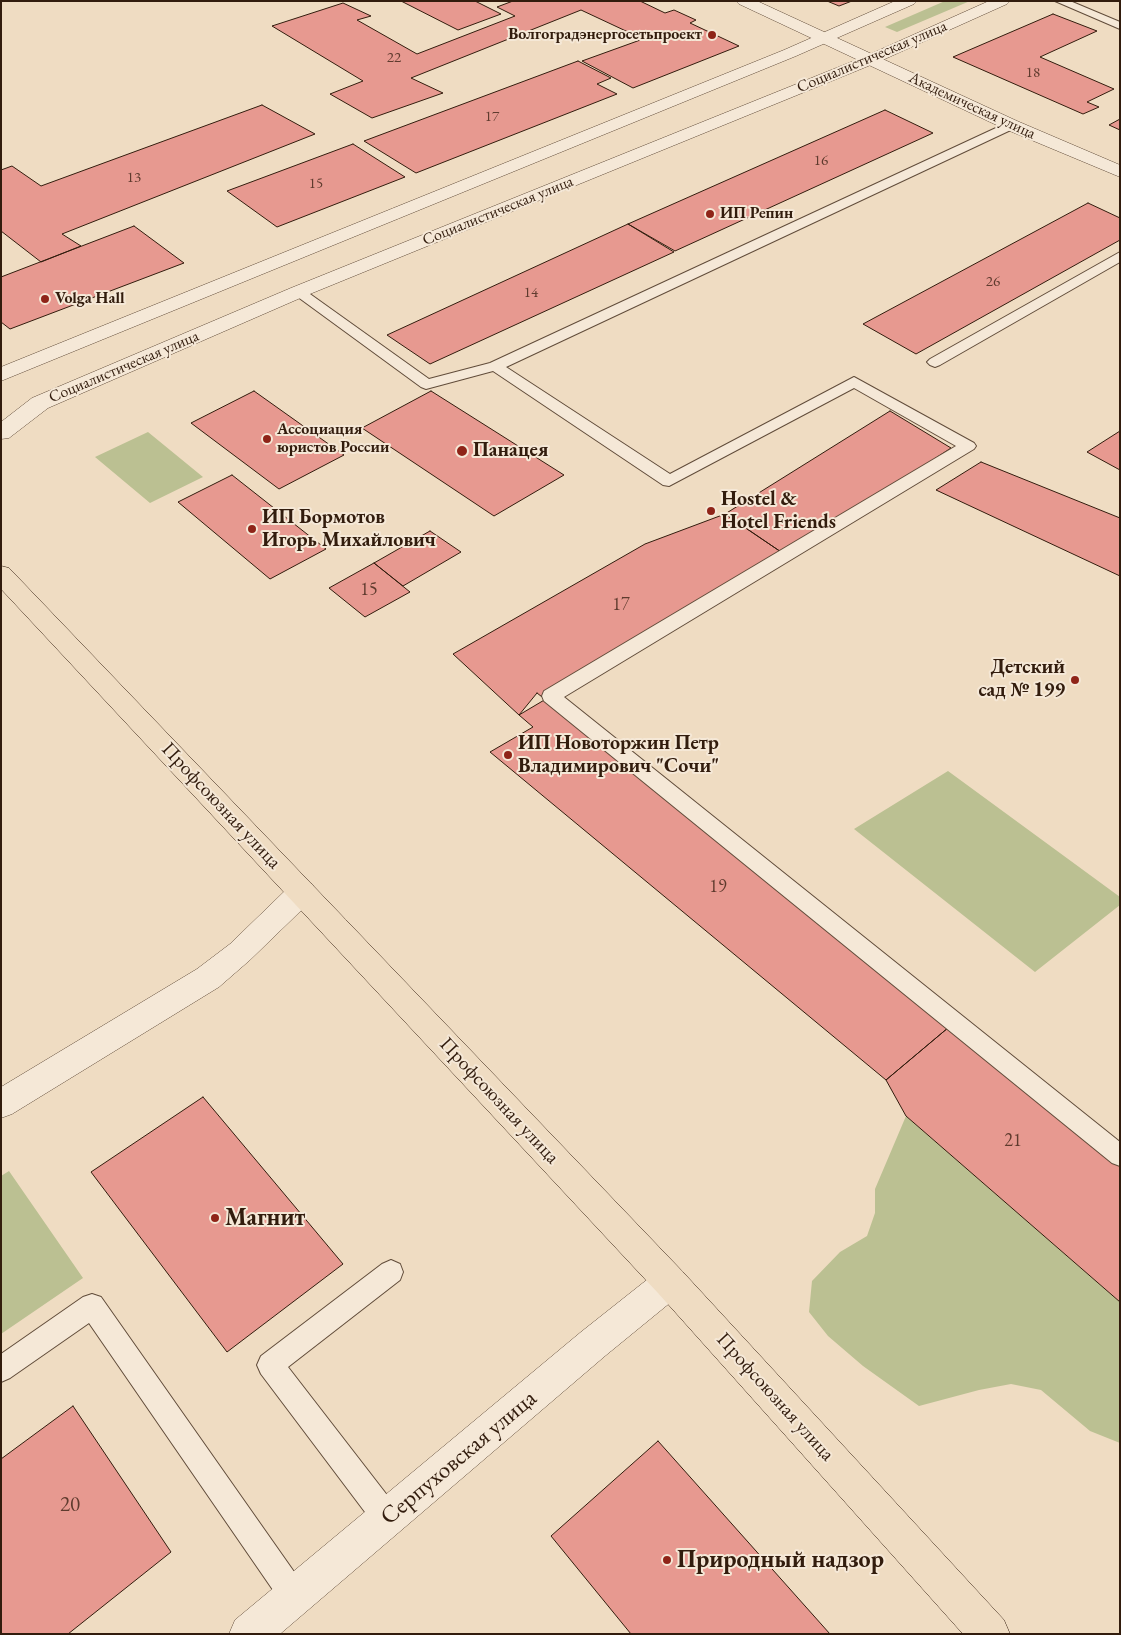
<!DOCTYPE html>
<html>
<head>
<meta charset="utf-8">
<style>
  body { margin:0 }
  #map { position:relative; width:1121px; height:1635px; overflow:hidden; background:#efdcc2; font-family:"EB Garamond",serif }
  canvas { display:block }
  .frame { position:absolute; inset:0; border:2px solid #321c0d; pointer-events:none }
</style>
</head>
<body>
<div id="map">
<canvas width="1121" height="1635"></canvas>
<div class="frame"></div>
</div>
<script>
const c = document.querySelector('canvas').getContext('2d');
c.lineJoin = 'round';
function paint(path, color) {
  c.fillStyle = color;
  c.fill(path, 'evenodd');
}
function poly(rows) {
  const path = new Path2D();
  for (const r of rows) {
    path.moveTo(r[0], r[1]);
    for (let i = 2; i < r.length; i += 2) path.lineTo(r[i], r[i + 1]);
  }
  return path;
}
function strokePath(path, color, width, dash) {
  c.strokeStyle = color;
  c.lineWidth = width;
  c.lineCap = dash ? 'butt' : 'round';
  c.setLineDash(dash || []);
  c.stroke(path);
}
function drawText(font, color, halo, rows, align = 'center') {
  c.font = font + ' "EB Garamond",serif';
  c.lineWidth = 4;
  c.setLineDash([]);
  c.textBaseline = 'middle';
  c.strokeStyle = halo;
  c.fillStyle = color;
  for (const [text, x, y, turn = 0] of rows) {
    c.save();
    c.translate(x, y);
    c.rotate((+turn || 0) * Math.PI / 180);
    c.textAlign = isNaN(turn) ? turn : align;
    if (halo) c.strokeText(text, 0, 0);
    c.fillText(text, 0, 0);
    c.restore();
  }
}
paint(poly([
  [945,1,970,1,897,32,885,27],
  [148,432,203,477,150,503,95,457],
  [948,771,1120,897,1120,905,1035,972,854,829],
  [906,1116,1120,1302,1120,1443,1090,1431,1041,1390,1011,1384,979,1390,919,1406,863,1366,828,1336,809,1312,812,1281,840,1252,867,1236,875,1213,875,1189],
  [9,1171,83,1278,1,1334,1,1176]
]), '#bbc092');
const building = poly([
  [401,1,475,1,501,14,458,30,401,1],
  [513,1,640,1,665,13,674,10,696,20,690,23,739,46,633,88,582,61,643,39,581,10,411,78,443,93,372,118,330,94,363,81,272,26,343,3,371,16,357,20,417,54,515,16,497,7,513,1],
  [827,1,852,1,839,6,827,1],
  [1053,14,1097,31,1040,57,1114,89,1087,102,1099,107,1083,114,953,57,1053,14],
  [578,61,611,78,597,84,617,94,416,173,364,141,578,61],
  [262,105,315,134,62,234,81,246,41,262,1,231,1,170,12,166,41,186,262,105],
  [885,110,933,133,675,251,628,224,885,110],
  [1120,119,1120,130,1109,125,1120,119],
  [353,144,405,177,277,227,227,191,353,144],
  [1088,203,1120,218,1120,240,916,354,863,324,1088,203],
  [628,224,674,252,430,364,387,335,628,224],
  [134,226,184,263,10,329,1,322,1,277,134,226],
  [254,391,344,455,279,489,191,423,254,391],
  [431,391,564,475,494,516,362,428,431,391],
  [890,411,951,448,787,556,725,514,890,411],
  [1120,431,1120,470,1087,452,1120,431],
  [981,462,1120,518,1120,576,936,490,981,462],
  [232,475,326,549,270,579,178,502,232,475],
  [725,514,787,556,519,715,453,654,645,544,725,514],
  [430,531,461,552,403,586,374,563,430,531],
  [374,563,410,592,365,617,329,588,374,563],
  [537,693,955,1022,886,1080,490,752,533,727,519,715,537,693],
  [955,1022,1120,1166,1120,1302,906,1116,886,1080,955,1022],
  [203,1097,343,1264,227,1352,91,1172,203,1097],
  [73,1406,171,1552,68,1634,1,1634,1,1459,73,1406],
  [658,1441,830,1634,631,1634,551,1536,658,1441]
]);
paint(building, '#e79990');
strokePath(building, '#321c0d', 1);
const service = poly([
  [1055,1,1070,1,1120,22,1120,29,1055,1],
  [1011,121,1015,122,1017,125,1015,128,506,367,670,474,854,377,974,443,976,446,974,449,564,697,1120,1142,1120,1166,1112,1163,544,701,542,696,544,691,956,446,854,388,669,486,663,485,493,371,426,389,421,387,291,292,293,289,303,289,429,379,490,363,1011,121],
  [1120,252,1120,262,940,365,935,367,930,365,927,362,930,359,1120,252],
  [391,1260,400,1264,403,1272,400,1280,288,1367,397,1508,401,1518,397,1528,387,1532,377,1528,261,1374,257,1365,261,1356,382,1264,391,1260],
  [92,1294,101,1297,304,1586,308,1596,304,1606,294,1610,284,1606,89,1323,10,1378,1,1382,1,1354,83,1297,92,1294]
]);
const minor = poly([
  [736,1,757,1,1017,121,1120,165,1120,177,1005,129,739,4,736,1],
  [302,881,312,884,316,892,312,900,250,960,219,987,12,1114,1,1118,1,1087,197,969,230,944,292,884,302,881],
  [670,1266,682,1271,687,1282,682,1293,605,1356,280,1634,229,1634,235,1620,581,1332,658,1271,670,1266]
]);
const tertiary = poly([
  [895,1,917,1,914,4,796,56,1,381,1,367,784,50,895,1],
  [989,1,1010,1,1007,4,878,62,305,296,48,408,9,438,1,439,1,422,32,398,291,288,866,56,989,1]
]);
const primary = poly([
  [1,566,9,568,682,1271,1004,1620,1010,1634,963,1634,658,1293,1,589,1,566]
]);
strokePath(service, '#614c3a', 2);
strokePath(minor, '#614c3a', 1);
strokePath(tertiary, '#614c3a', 1);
strokePath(primary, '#321c0d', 1);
paint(service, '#f5e8d7');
paint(minor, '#f5e8d7');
paint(tertiary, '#f5e8d7');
paint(primary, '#efdcc2');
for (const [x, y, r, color] of [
  [712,35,5,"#8f2418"],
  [710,214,5,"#8f2418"],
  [45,299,5,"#8f2418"],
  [267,439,5,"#8f2418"],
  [462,451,6,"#8f2418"],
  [711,511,5,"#8f2418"],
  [252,529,5,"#8f2418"],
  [1075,680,5,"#8f2418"],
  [508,755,5,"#8f2418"],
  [215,1218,5,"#8f2418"],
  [667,1560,5,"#8f2418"]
]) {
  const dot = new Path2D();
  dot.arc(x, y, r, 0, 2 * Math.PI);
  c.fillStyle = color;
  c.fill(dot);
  strokePath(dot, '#f5e8d7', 2);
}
drawText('15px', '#5f3b2e', null, [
  ["22",394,58],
  ["18",1033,73],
  ["17",492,117],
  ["16",821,161],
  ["13",134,178],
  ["15",316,184],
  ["26",993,282],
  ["14",531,293]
]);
drawText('bold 16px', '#321c0d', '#f5e8d7', [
  ["Волгоградэнергосетьпроект",702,35,"right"],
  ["ИП Репин",720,214],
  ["Volga Hall",55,299],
  ["Ассоциация",277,430],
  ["юристов России",277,448]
], 'left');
drawText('16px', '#321c0d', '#f5e8d7', [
  ["Социалистическая улица",872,57,-23],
  ["Академическая улица",972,106,25],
  ["Социалистическая улица",498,211,-22],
  ["Социалистическая улица",124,367,-23]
]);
drawText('18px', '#5f3b2e', null, [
  ["15",369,590],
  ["17",621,605],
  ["19",718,887],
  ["21",1013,1141]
]);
drawText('bold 20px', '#321c0d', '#f5e8d7', [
  ["Панацея",473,451],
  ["Hostel &",721,500],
  ["Hotel Friends",721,523],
  ["ИП Бормотов",262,518],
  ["Игорь Михайлович",262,541],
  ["Детский",1065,668,"right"],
  ["сад № 199",1065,691,"right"],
  ["ИП Новоторжин Петр",518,744],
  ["Владимирович \"Сочи\"",518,767]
], 'left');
drawText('20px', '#321c0d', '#f5e8d7', [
  ["Профсоюзная улица",221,806,47],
  ["Профсоюзная улица",499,1101,47],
  ["Профсоюзная улица",775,1397,48]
]);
drawText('21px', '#5f3b2e', null, [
  ["20",70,1505]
]);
drawText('bold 24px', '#321c0d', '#f5e8d7', [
  ["Магнит",225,1218],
  ["Природный надзор",677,1560]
], 'left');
drawText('24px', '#321c0d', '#f5e8d7', [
  ["Серпуховская улица",459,1458,-40]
]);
</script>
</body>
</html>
